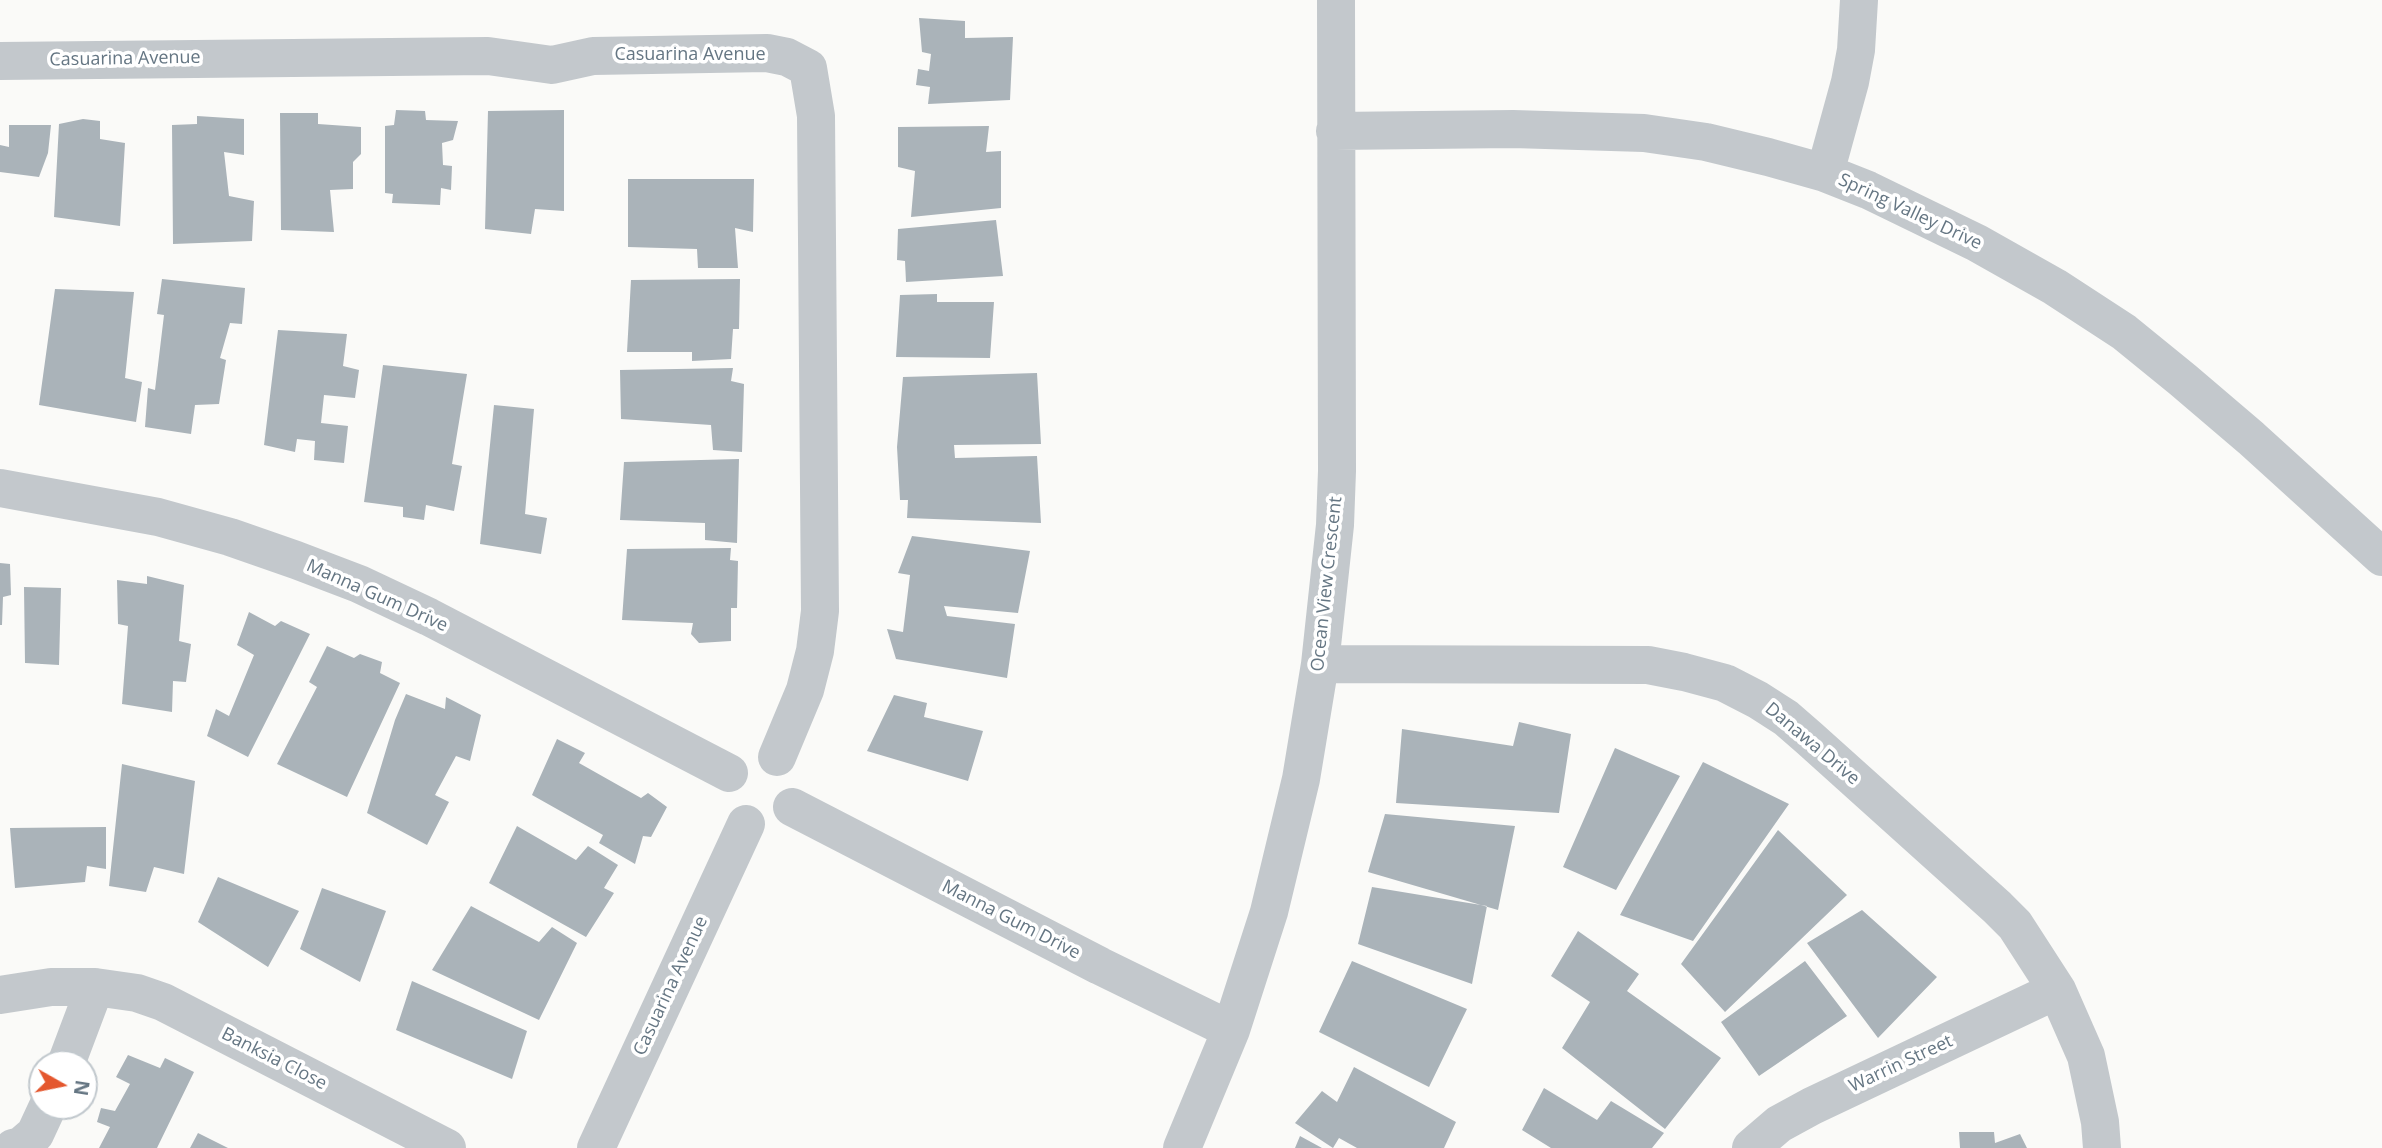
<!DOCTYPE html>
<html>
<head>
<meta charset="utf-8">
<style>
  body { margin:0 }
  #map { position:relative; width:2382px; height:1148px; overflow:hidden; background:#fafaf8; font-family:"Open Sans",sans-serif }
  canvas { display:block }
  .north { position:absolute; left:28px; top:1050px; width:70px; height:70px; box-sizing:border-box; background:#fff; border:2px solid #c1c8cd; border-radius:50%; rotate:99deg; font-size:19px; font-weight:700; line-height:28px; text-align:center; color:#657683 }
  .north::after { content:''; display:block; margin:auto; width:24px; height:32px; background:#e4572e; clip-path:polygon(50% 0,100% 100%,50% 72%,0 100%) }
</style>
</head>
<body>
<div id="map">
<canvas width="2382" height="1148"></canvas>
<div class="north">N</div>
</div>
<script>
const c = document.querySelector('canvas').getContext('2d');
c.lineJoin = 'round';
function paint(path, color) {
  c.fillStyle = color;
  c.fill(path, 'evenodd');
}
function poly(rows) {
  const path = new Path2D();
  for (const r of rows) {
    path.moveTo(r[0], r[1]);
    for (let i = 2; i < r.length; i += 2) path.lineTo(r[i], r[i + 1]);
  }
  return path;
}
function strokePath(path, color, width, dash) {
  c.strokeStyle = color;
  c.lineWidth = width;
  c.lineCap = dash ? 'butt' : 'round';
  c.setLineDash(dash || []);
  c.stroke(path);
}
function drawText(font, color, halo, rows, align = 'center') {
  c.font = font + ' "Open Sans",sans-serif';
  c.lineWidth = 7;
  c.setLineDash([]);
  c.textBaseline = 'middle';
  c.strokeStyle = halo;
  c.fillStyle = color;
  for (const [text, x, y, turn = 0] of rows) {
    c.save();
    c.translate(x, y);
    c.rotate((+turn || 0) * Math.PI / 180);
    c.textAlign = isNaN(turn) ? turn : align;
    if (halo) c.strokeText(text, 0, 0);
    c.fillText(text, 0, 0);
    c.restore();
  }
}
paint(poly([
  [919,18,965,21,965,38,1013,37,1010,100,928,104,930,87,916,85,918,69,929,71,931,54,922,52],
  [396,110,425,111,426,120,458,121,453,140,442,143,443,165,452,166,451,190,441,188,440,205,392,203,393,194,385,193,385,126,394,125],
  [564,110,564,211,535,209,531,234,485,229,488,111],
  [280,113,318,113,318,124,361,127,361,154,353,162,353,189,330,190,334,232,281,230],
  [197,116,244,119,244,155,224,152,229,196,254,201,252,241,173,244,172,125,197,124],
  [83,119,100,121,100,139,125,143,120,226,54,217,59,124],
  [9,125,51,125,48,153,39,177,0,172,0,145,9,147],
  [989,126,986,152,1001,151,1001,208,911,217,915,171,898,167,898,127],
  [628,179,754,179,753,232,735,228,738,268,698,268,697,249,628,247],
  [996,220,1003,276,906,282,905,261,897,260,898,229],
  [162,279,245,288,242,324,230,323,220,358,226,360,219,404,195,405,191,434,145,427,148,388,155,390,164,315,157,314],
  [740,279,739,329,733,329,731,359,692,361,692,352,627,352,631,280],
  [55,289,134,292,125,378,142,382,136,422,39,405],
  [937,294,937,302,994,302,990,358,896,357,900,295],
  [278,330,347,334,343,366,359,370,355,398,324,395,321,423,348,426,344,463,314,460,315,441,297,439,295,452,264,445],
  [383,365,467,374,452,464,462,466,454,511,426,505,424,520,403,517,403,507,364,502],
  [733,368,731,381,744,384,742,452,713,450,711,425,621,419,620,370],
  [1037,373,1041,444,954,445,955,458,1037,456,1041,523,907,518,908,500,900,500,897,447,903,377],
  [494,405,534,409,525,514,547,518,541,554,480,544],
  [739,459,737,543,705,540,705,523,620,520,624,462],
  [912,536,1030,551,1018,613,944,606,947,616,1015,624,1007,678,896,659,887,629,903,632,910,575,898,573],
  [731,548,730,560,738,561,737,608,731,608,731,641,699,643,691,634,693,623,622,620,627,549],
  [0,563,10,564,11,595,3,597,2,625,0,625],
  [147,576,184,585,179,641,191,644,186,682,173,681,172,712,122,704,128,626,118,624,117,580,147,584],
  [24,587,61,588,59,665,25,663],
  [249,612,275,626,281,621,310,634,248,757,207,736,216,709,229,716,254,655,237,645],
  [327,646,354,658,360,654,382,662,380,673,400,683,347,797,277,764,317,687,309,682],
  [406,694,445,709,446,697,481,715,470,761,456,756,435,795,449,802,427,845,367,813,395,720],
  [894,695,927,703,924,717,983,731,968,781,867,751],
  [1519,722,1571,734,1559,813,1396,803,1402,729,1513,746],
  [557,739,585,753,579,763,641,798,648,793,667,807,651,837,643,836,635,864,599,843,603,835,532,795],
  [1615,748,1680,776,1616,890,1563,867],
  [1703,762,1789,804,1693,941,1620,915],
  [122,764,195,781,184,874,154,867,146,892,109,886],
  [1385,814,1515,826,1498,910,1368,872],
  [517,826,576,860,588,846,618,865,604,888,614,893,586,937,489,883],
  [106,827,106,869,87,866,85,882,15,888,10,828],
  [1778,830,1847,895,1725,1012,1681,964],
  [218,877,299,911,268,967,198,922],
  [1372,887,1487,906,1472,984,1358,944],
  [322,888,386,911,360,982,300,949],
  [471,906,539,942,552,927,577,943,539,1020,432,970],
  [1862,910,1937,977,1878,1038,1807,943],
  [1578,931,1639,974,1627,991,1721,1058,1665,1129,1562,1048,1590,1002,1551,976],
  [1352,961,1467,1009,1429,1087,1319,1032],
  [1805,961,1847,1016,1759,1076,1721,1022],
  [412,981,527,1031,512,1079,396,1030],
  [128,1055,160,1068,165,1058,194,1072,157,1148,99,1148,110,1127,97,1122,101,1108,115,1111,130,1084,116,1077],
  [1354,1067,1456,1122,1444,1148,1357,1148,1339,1138,1333,1148,1295,1123,1322,1091,1337,1102],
  [1544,1088,1597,1120,1611,1101,1664,1133,1652,1148,1551,1148,1522,1130],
  [1959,1132,1994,1132,1995,1143,2020,1134,2027,1148,1960,1148],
  [198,1133,228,1148,190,1148],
  [1300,1136,1322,1148,1295,1148]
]), '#aab3b9');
strokePath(poly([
  [0,61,488,56,552,65,593,56,767,53,787,57,808,68,816,116,820,611,815,651,805,690,777,757],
  [1335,131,1513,129,1644,133,1706,142,1768,157,1825,173,1868,190,1977,243,2055,287,2124,332,2183,380,2251,438,2382,557],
  [1825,173,1850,82,1856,50,1859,0],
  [0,488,158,517,230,537,296,560,359,584,429,617,729,773],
  [1320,664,1648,665,1684,672,1725,683,1758,700,1786,718,1809,738,1997,907,2015,925,2057,990,2086,1056,2100,1122,2102,1148],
  [792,807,1100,966,1231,1030],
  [0,995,51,987,95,987,137,993,163,1002,447,1148],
  [66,1064,95,987],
  [13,1148,21,1146,35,1134,48,1106],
  [596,1148,746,824],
  [1182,1148,1231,1030,1269,912,1301,779,1320,664,1335,525,1337,471,1336,0],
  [1751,1148,1779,1124,1812,1106,2057,990]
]), '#c3c8cc', 38);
drawText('18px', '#657683', '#fff', [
  ["Casuarina Avenue",690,55],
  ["Casuarina Avenue",125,59,-1],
  ["Spring Valley Drive",1910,212,25],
  ["Ocean View Crescent",1327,584,-84],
  ["Manna Gum Drive",377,596,24],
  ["Danawa Drive",1812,744,40],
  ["Manna Gum Drive",1011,920,27],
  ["Casuarina Avenue",671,986,-65],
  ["Banksia Close",274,1059,27],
  ["Warrin Street",1901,1064,-25]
]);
</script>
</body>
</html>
